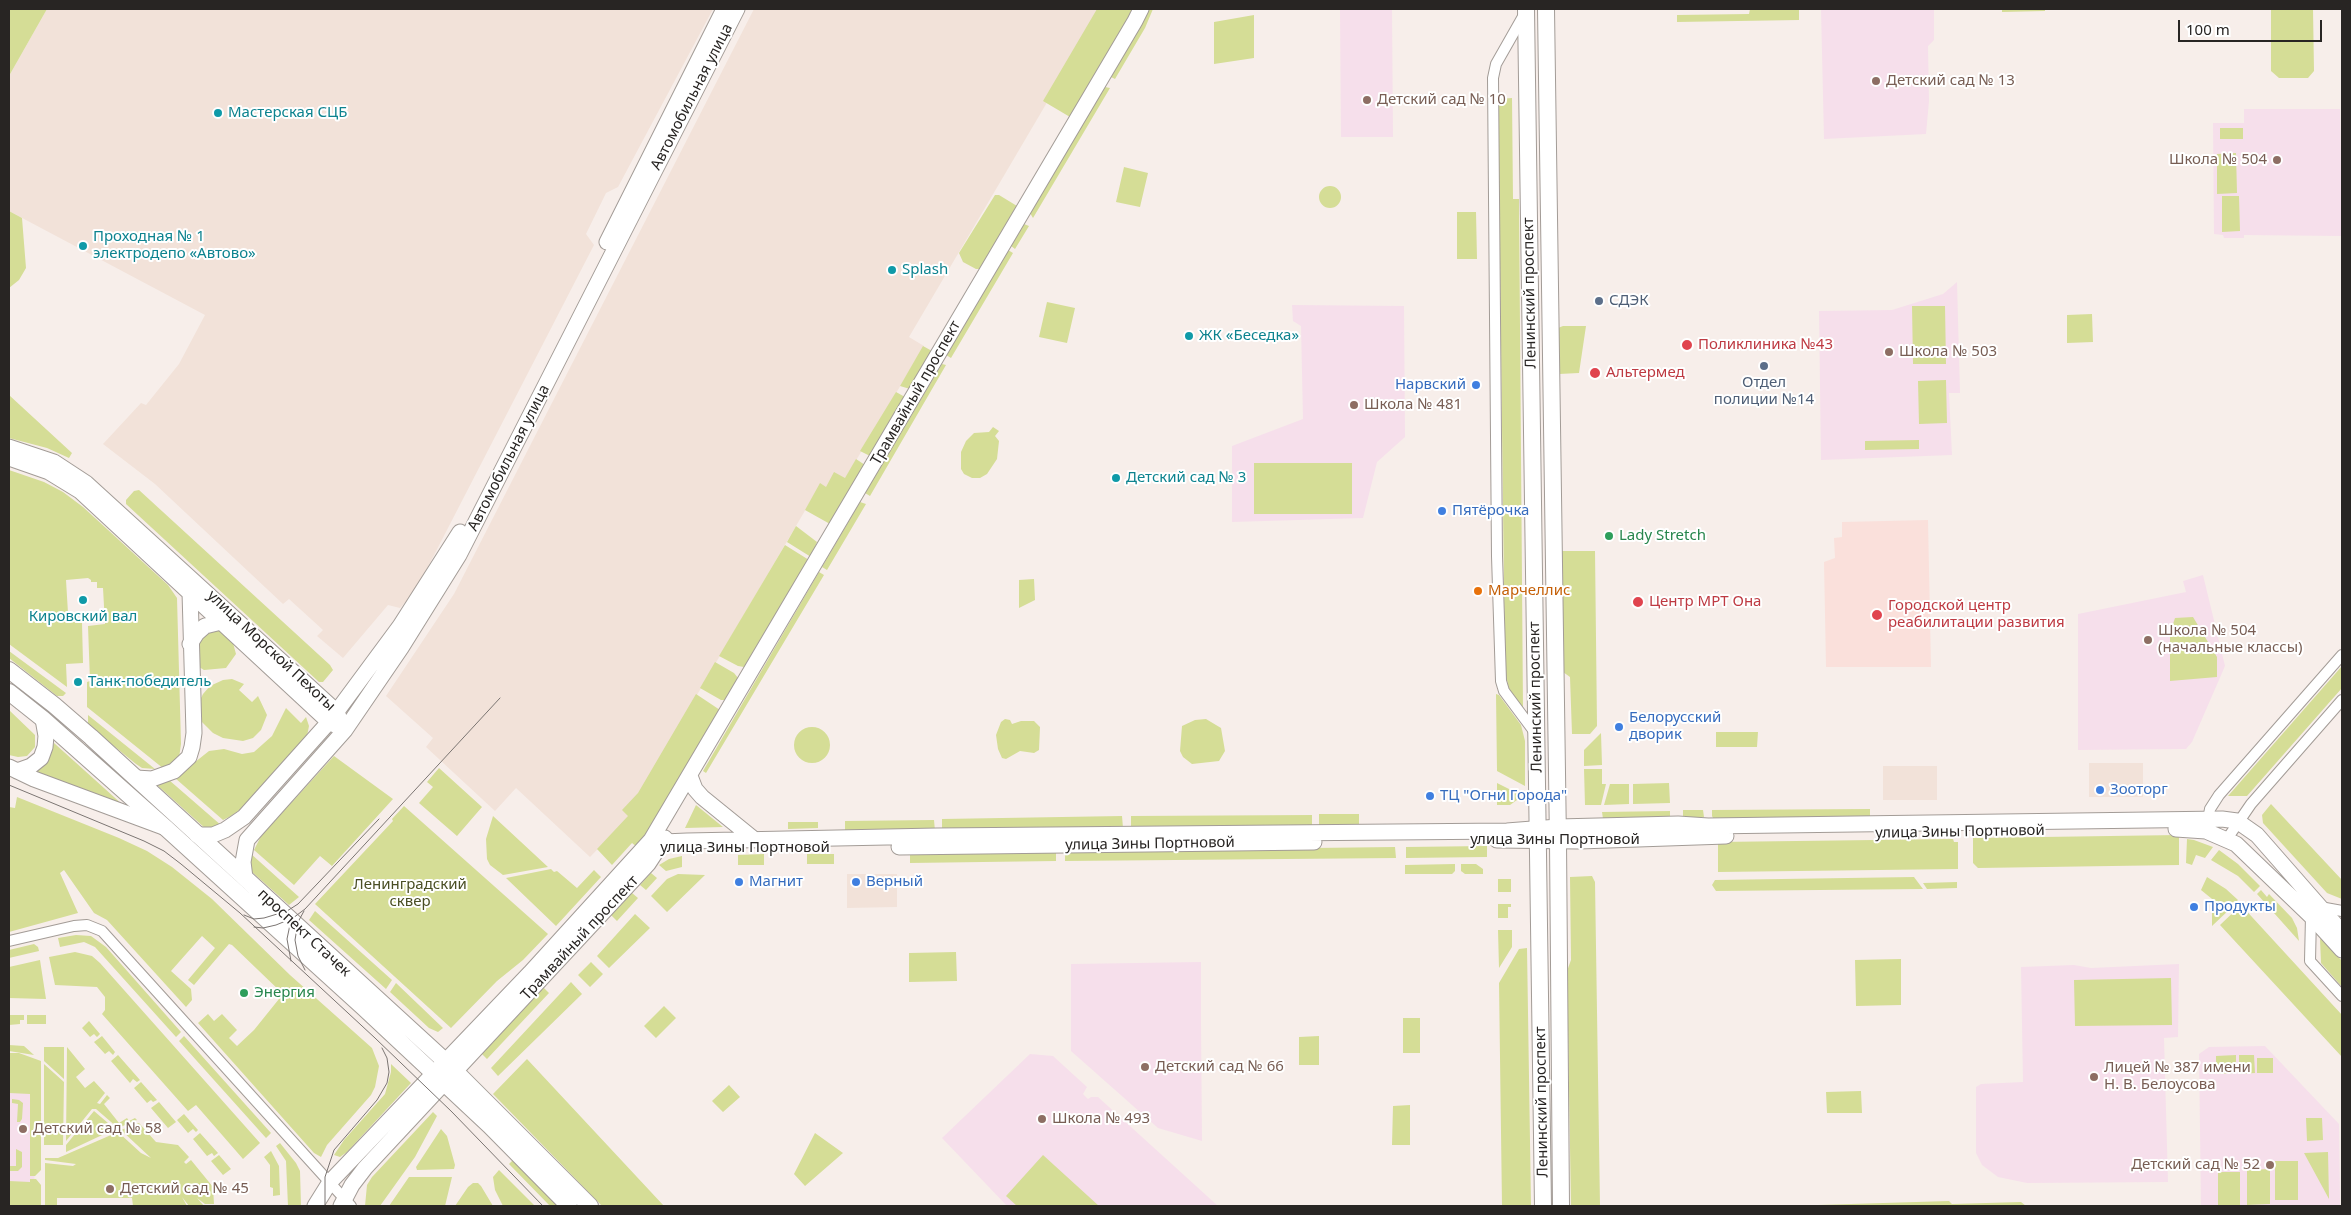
<!DOCTYPE html>
<html>
<head>
<meta charset="utf-8">
<style>
  body { margin:0 }
  #map { position:relative; width:2351px; height:1215px; overflow:hidden; background:#f7eeea; font-family:"Noto Sans",sans-serif }
  canvas { display:block }
  .frame { position:absolute; inset:0; border:10px solid #282523; pointer-events:none }
  .scale { position:absolute; left:2178px; top:20px; width:144px; height:22px; box-sizing:border-box; border:2px solid #282523; border-top:0; padding-left:6px; font-size:15px; line-height:18px; white-space:nowrap; color:#282523; -webkit-text-stroke:4px #fff; paint-order:stroke }
</style>
</head>
<body>
<div id="map">
<canvas width="2351" height="1215"></canvas>
<div class="frame"></div>
<div class="scale">100 m</div>
</div>
<script>
const c = document.querySelector('canvas').getContext('2d');
c.lineJoin = 'round';
function paint(path, color) {
  c.fillStyle = color;
  c.fill(path, 'evenodd');
}
function poly(rows) {
  const path = new Path2D();
  for (const r of rows) {
    if (r.length === 3) {
      path.moveTo(r[0] + r[2], r[1]);
      path.arc(r[0], r[1], r[2], 0, 2 * Math.PI);
      continue;
    }
    path.moveTo(r[0], r[1]);
    for (let i = 2; i < r.length; i += 2) path.lineTo(r[i], r[i + 1]);
  }
  return path;
}
function strokePath(path, color, width, dash) {
  c.strokeStyle = color;
  c.lineWidth = width;
  c.lineCap = dash ? 'butt' : 'round';
  c.setLineDash(dash || []);
  c.stroke(path);
}
function drawText(font, color, halo, rows, align = 'center') {
  c.font = font + ' "Noto Sans",sans-serif';
  c.lineWidth = 4;
  c.setLineDash([]);
  c.textBaseline = 'middle';
  c.strokeStyle = halo;
  c.fillStyle = color;
  for (const [text, x, y, turn = 0] of rows) {
    c.save();
    c.translate(x, y);
    c.rotate((+turn || 0) * Math.PI / 180);
    c.textAlign = isNaN(turn) ? turn : align;
    if (halo) c.strokeText(text, 0, 0);
    c.fillText(text, 0, 0);
    c.restore();
  }
}
paint(poly([
  [47,9,713,9,618,187,606,193,586,234,594,245,416,590,400,608,388,605,343,658,317,636,323,630,289,599,283,604,155,484,103,444,141,403,146,405,179,364,205,315,9,211,9,76],
  [754,9,1102,9,909,337,924,346,845,479,826,488,820,485,639,794,630,816,590,857,516,788,495,811,426,747,433,738,386,696,454,594],
  [2089,763,2143,763,2143,797,2089,797],
  [1883,766,1937,766,1937,800,1883,800],
  [847,874,897,874,897,907,847,908]
]), '#f2e2d9');
paint(poly([
  [1392,9,1393,137,1341,137,1340,10],
  [1821,9,1934,9,1934,40,1928,46,1929,101,1926,134,1824,139],
  [2244,109,2340,109,2342,236,2244,235,2244,238,2224,238,2223,235,2214,234,2213,123,2244,123],
  [1957,282,1960,393,1949,393,1952,455,1821,460,1819,311,1892,310,1943,294],
  [1292,305,1404,306,1405,437,1377,462,1363,518,1232,522,1232,446,1303,419,1301,326,1293,321],
  [2203,575,2225,666,2192,742,2186,749,2181,749,2078,750,2078,614,2186,592,2183,581],
  [1201,962,1201,1023,1202,1141,1158,1128,1071,1051,1071,964],
  [2179,964,2178,1037,2164,1038,2168,1182,2027,1183,1998,1177,1982,1165,1976,1153,1976,1087,1981,1084,2023,1082,2021,967,2074,965,2091,968],
  [2265,1046,2339,1124,2340,1206,2201,1206,2199,1054,2209,1047],
  [1030,1054,1053,1056,1087,1087,1083,1094,1088,1099,1091,1097,1098,1097,1218,1206,1007,1206,942,1138],
  [9,1064,36,1066,34,1206,9,1206]
]), '#f6dfeb');
paint(poly([
  [1928,520,1931,667,1826,667,1824,562,1835,558,1834,538,1842,537,1842,522]
]), '#fae0db');
paint(poly([
  [9,9,47,9,9,76],
  [1097,9,1134,9,1070,117,1043,101],
  [1148,9,1153,9,1145,28,1115,79,1111,77,1141,26],
  [1750,9,1799,9,1799,20,1677,22,1677,15,1749,14],
  [2002,9,2045,9,2045,11,2002,12],
  [2271,9,2313,9,2314,71,2308,78,2279,78,2271,71],
  [1254,15,1254,58,1214,64,1214,22],
  [1105,87,1110,88,1033,218,1030,213],
  [1512,98,1513,199,1519,199,1523,709,1509,689,1505,671,1498,99],
  [2220,128,2243,128,2243,139,2220,139],
  [2236,153,2237,193,2217,194,2217,154],
  [1124,167,1148,173,1140,207,1116,202],
  [1330,197,11],
  [995,195,999,195,1017,206,980,269,976,269,963,262,959,253],
  [2222,196,2239,196,2240,231,2222,232],
  [9,211,22,218,26,268,19,280,9,288],
  [1457,212,1476,212,1477,259,1457,259],
  [1024,224,1029,226,1015,249,1011,246],
  [1008,250,1013,253,951,358,946,355],
  [1047,302,1075,308,1067,343,1039,337],
  [1912,306,1945,306,1946,364,1913,364],
  [2092,314,2093,342,2067,343,2067,315],
  [1563,326,1586,326,1579,373,1559,374,1558,328],
  [923,346,932,351,910,389,900,386],
  [942,364,946,365,870,496,865,493],
  [1946,380,1947,423,1919,424,1918,381],
  [896,392,905,397,870,456,860,451],
  [9,395,72,453,69,458,47,448,9,438],
  [993,427,999,431,995,436,999,441,997,459,987,474,980,478,972,478,964,474,961,469,961,452,966,441,974,433,989,432],
  [1919,440,1919,449,1865,450,1865,441],
  [856,459,865,465,830,524,805,510,820,483,826,487,834,472,845,478],
  [1254,463,1352,463,1352,514,1254,514],
  [9,470,44,482,63,492,83,507,168,585,177,598,181,744,179,758,164,769,87,707,87,682,90,681,88,626,105,624,103,588,97,588,97,582,91,582,91,580,88,578,66,580,68,613,70,613,71,619,74,619,75,623,82,623,83,663,66,664,67,687,9,644],
  [139,490,330,665,333,670,323,682,319,682,126,504,126,500,134,491],
  [860,502,866,504,827,570,822,567],
  [796,526,817,542,811,557,787,542],
  [785,545,809,560,744,667,738,666,719,656],
  [1562,551,1595,551,1597,726,1590,734,1572,734,1570,677,1563,672],
  [819,572,824,575,706,773,703,771],
  [1034,579,1035,600,1019,608,1019,580],
  [2193,617,2217,657,2217,677,2170,681,2170,633,2175,618],
  [217,628,233,643,236,654,226,668,204,670,199,667,199,642,202,633],
  [9,651,66,693,63,696,57,696,9,658],
  [715,662,734,673,738,678,726,700,721,700,700,688],
  [2342,666,2342,688,2247,796,2228,796],
  [232,679,244,684,239,690,252,702,258,696,267,715,261,730,253,738,243,741,223,738,213,733,201,721,198,704,203,694,210,686,223,680],
  [696,694,720,710,654,823,637,847,632,843,612,865,597,849,628,816,622,810,638,793],
  [1496,694,1499,695,1521,725,1525,741,1525,786,1497,771],
  [286,708,301,723,306,717,309,726,307,736,241,809,231,816,223,820,175,778,209,751,224,749,242,754,254,752,272,736],
  [9,710,35,735,35,747,27,756,18,757,9,755],
  [88,715,155,769,142,768,136,764,88,725],
  [1005,719,1010,720,1012,724,1021,721,1034,721,1040,727,1039,750,1034,753,1020,751,1006,759,1002,758,998,749,996,735,1001,722],
  [1206,719,1221,728,1225,751,1219,761,1192,764,1183,757,1180,751,1182,726,1195,720],
  [812,745,18],
  [1716,732,1758,732,1757,747,1716,747],
  [1601,733,1602,765,1584,766,1584,750],
  [54,743,124,806,33,774,47,762],
  [334,756,393,799,332,866,320,856,294,885,254,850,261,836],
  [439,768,482,807,457,836,419,803,433,787,427,782],
  [1584,769,1602,769,1602,784,1606,784,1601,805,1585,805],
  [169,780,222,826,206,829,157,785],
  [1497,783,1517,793,1517,800,1510,805,1497,805],
  [1669,783,1670,803,1633,804,1633,784],
  [1610,784,1629,784,1629,804,1604,805],
  [17,797,119,838,147,851,172,867,212,899,290,975,372,1048,379,1066,375,1087,371,1095,327,1145,321,1157,314,1153,198,1023,208,1014,214,1021,222,1014,237,1030,229,1038,237,1046,254,1030,283,994,232,945,229,944,194,985,188,980,215,948,202,936,171,971,191,989,192,1000,186,1007,107,920,94,913,64,870,60,873,78,913,9,932,9,807,15,808],
  [2271,804,2342,880,2342,899,2327,893,2263,823,2262,815],
  [696,805,723,827,685,828],
  [404,806,548,934,523,960,497,981,451,1028,315,904,393,821,392,819],
  [1870,809,1870,819,1714,820,1712,816,1712,810],
  [1683,810,1703,810,1704,817,1683,817],
  [1670,811,1670,818,1603,819,1602,812],
  [1319,814,1359,814,1359,826,1319,827],
  [1312,815,1312,826,1131,828,1131,816],
  [493,816,548,867,503,875,490,865,487,859,486,839],
  [1122,816,1123,828,942,831,942,819],
  [934,820,935,831,845,833,845,821],
  [788,822,818,822,818,828,788,829],
  [2179,835,2179,865,1978,868,1973,863,1973,838],
  [1953,839,1954,842,1958,842,1958,869,1718,872,1718,842],
  [2187,839,2194,840,2213,847,2205,858,2196,855,2192,865,2186,863],
  [1487,846,1487,857,1406,858,1406,847],
  [1395,847,1396,858,1065,861,1065,851],
  [2219,850,2238,864,2260,886,2254,892,2238,876,2211,860],
  [1056,851,1056,861,910,863,910,854],
  [250,853,299,897,289,905,251,871],
  [764,854,764,865,738,865,738,855],
  [807,854,834,854,834,864,807,864],
  [682,856,682,867,666,871,659,865,669,859],
  [1455,864,1455,871,1452,874,1405,874,1405,865],
  [1461,864,1476,864,1483,869,1483,874,1465,874,1461,871],
  [551,869,554,872,557,871,577,888,594,870,601,877,556,926,506,878],
  [651,873,657,878,646,890,640,885],
  [678,874,705,875,667,912,651,896,667,879],
  [1592,876,1595,882,1600,1206,1571,1206,1567,971,1571,960,1570,877],
  [1914,877,1923,889,1716,891,1712,885,1715,880],
  [2207,877,2226,889,2238,900,2236,902,2217,903,2201,890],
  [1498,879,1511,879,1511,892,1498,892],
  [1957,882,1957,888,1927,889,1923,883],
  [2261,890,2267,897,2269,894,2292,918,2297,928,2299,941,2257,894],
  [632,893,638,898,617,921,611,915],
  [1498,904,1511,904,1511,907,1508,907,1508,918,1498,918],
  [2241,905,2342,1015,2342,1057,2220,925],
  [2230,909,2212,926,2212,910],
  [315,911,392,980,386,989,309,920],
  [635,914,650,928,609,968,597,956],
  [1498,930,1512,930,1512,947,1499,968],
  [76,935,91,936,106,947,181,1032,176,1037,95,947,84,942,60,947,58,938],
  [2320,939,2323,940,2342,961,2342,987,2321,963],
  [34,944,38,947,39,951,9,958,9,950],
  [1527,948,1531,1206,1502,1206,1499,983,1519,949],
  [75,952,92,956,100,963,260,1143,243,1159,196,1105,188,1111,102,1014,105,1010,105,997,97,987,55,985,49,957],
  [956,952,957,981,909,982,909,953],
  [1901,959,1901,1005,1856,1006,1855,960],
  [40,960,46,999,9,998,9,967],
  [591,962,603,974,590,987,578,975],
  [2171,978,2172,1025,2075,1026,2074,980],
  [571,982,582,994,498,1076,491,1068],
  [396,983,443,1028,438,1032,429,1028,390,992],
  [543,987,549,993,487,1059,481,1053],
  [664,1006,676,1018,656,1038,644,1026],
  [9,1015,24,1015,24,1020,20,1020,20,1024,9,1025],
  [27,1015,46,1015,46,1024,27,1024],
  [1403,1018,1420,1018,1420,1053,1403,1053],
  [89,1021,100,1034,97,1037,94,1034,90,1037,82,1028],
  [102,1036,115,1052,113,1055,109,1051,105,1054,94,1042],
  [184,1036,271,1133,266,1138,179,1041],
  [1319,1036,1319,1065,1299,1065,1299,1037],
  [9,1045,24,1046,34,1055,9,1051],
  [44,1047,64,1047,64,1079,44,1061],
  [67,1047,85,1069,76,1077,85,1088,94,1081,105,1093,97,1103,100,1104,107,1095,110,1098,104,1104,119,1123,127,1118,129,1121,135,1118,137,1120,118,1128,96,1109,92,1109,66,1141],
  [9,1053,19,1053,41,1061,41,1170,35,1176,30,1176,30,1094,9,1093],
  [118,1055,140,1080,137,1082,133,1079,130,1083,111,1061],
  [2236,1055,2236,1073,2216,1074,2216,1056],
  [2239,1055,2254,1055,2255,1073,2239,1074],
  [2257,1058,2273,1058,2273,1073,2257,1073],
  [527,1059,664,1206,602,1206,493,1094],
  [44,1064,64,1082,63,1145,44,1145],
  [391,1064,411,1083,347,1152,340,1157,334,1155,344,1140,385,1094,391,1072],
  [141,1082,157,1100,153,1102,151,1100,147,1103,134,1088],
  [729,1085,740,1097,723,1112,712,1101],
  [1861,1091,1862,1113,1827,1113,1826,1092],
  [12,1099,19,1100,23,1103,22,1119,20,1122,17,1122,18,1104,12,1103],
  [159,1102,176,1122,168,1128,151,1108],
  [1410,1105,1410,1145,1392,1145,1393,1106],
  [94,1111,115,1129,66,1152,66,1145],
  [433,1112,437,1116,415,1157,380,1206,365,1206,367,1185,372,1177],
  [184,1114,198,1130,196,1132,193,1129,188,1133,177,1120],
  [2306,1118,2322,1118,2323,1140,2307,1141],
  [139,1123,156,1142,178,1145,189,1157,184,1162,186,1164,191,1160,213,1187,214,1204,205,1204,197,1198,204,1206,189,1206,182,1197,187,1206,133,1206,132,1198,57,1198,57,1206,45,1206,45,1163,73,1166,76,1164,45,1160,45,1158,58,1158,118,1132,141,1153,151,1158,121,1130],
  [441,1129,447,1136,455,1165,454,1169,417,1170,416,1167],
  [200,1133,218,1153,214,1156,212,1153,207,1156,193,1139],
  [815,1133,843,1153,805,1186,794,1174],
  [280,1143,296,1163,300,1171,301,1206,288,1206,286,1161,276,1146],
  [16,1149,22,1152,22,1167,18,1171,10,1171,10,1166,16,1166],
  [271,1151,279,1166,280,1195,273,1196,273,1188,270,1187,270,1165,264,1157],
  [2328,1152,2329,1199,2304,1153],
  [219,1155,231,1169,223,1175,211,1161],
  [1043,1155,1099,1206,1017,1206,1006,1196],
  [513,1160,559,1206,550,1206,509,1164],
  [2275,1161,2298,1161,2298,1200,2275,1200],
  [2270,1169,2270,1204,2247,1205,2247,1170],
  [499,1170,535,1206,503,1206,495,1190,493,1177],
  [2218,1172,2240,1172,2240,1206,2218,1205],
  [409,1177,452,1177,445,1206,389,1206],
  [30,1179,36,1179,41,1185,41,1206,9,1206,9,1181,30,1182],
  [473,1183,478,1183,481,1186,493,1206,455,1206,468,1187],
  [1949,1201,1952,1204,2021,1202,2026,1206,1785,1206]
]), '#d5dd96');
const street = poly([
  [1525,13,1496,64,1493,78,1497,556,1501,681,1504,691,1536,734],
  [2207,825,2210,809,2219,795,2342,655],
  [2227,839,2251,804,2342,700],
  [2320,907,2342,911],
  [2311,916,2310,961,2342,996],
  [9,941,74,926,87,925,102,931,351,1206]
]);
const secondary = poly([
  [607,242,724,9],
  [9,447,54,462,86,483,337,712,340,720],
  [9,458,49,472,80,491,329,722,337,726],
  [190,644,197,633,205,626,221,622],
  [9,767,34,779,166,828],
  [17,771,31,766,41,758,45,747,46,736,43,719],
  [690,776,695,789,702,797,755,840],
  [136,778,152,779,174,771,189,757,192,747,194,733,190,592],
  [2176,829,2206,831,2236,844,2311,916,2342,950],
  [197,835,213,835,225,830,244,817,329,722,400,626,460,532],
  [1497,840,1579,841,1726,836],
  [646,846,664,842,687,841,937,836,1507,831,1558,827,1678,824,1708,826,2222,819,2237,821,2257,835,2342,932],
  [899,847,1314,842],
  [245,878,243,862,247,840,345,730,401,648,459,555,737,9],
  [315,1206,330,1182,530,973,651,840,1135,21,1141,9],
  [341,1206,352,1185,365,1168,648,864,665,838]
]);
const primary = poly([
  [1526,9,1543,1206],
  [1546,9,1558,842,1561,1206],
  [9,670,54,705,91,737,445,1061,590,1206],
  [9,692,43,719,167,829,363,1007,490,1126,569,1206]
]);
strokePath(street, '#a39c97', 12);
strokePath(secondary, '#a39c97', 17);
strokePath(primary, '#a39c97', 18);
strokePath(street, '#fff', 10);
strokePath(secondary, '#fff', 15);
strokePath(primary, '#fff', 16);
strokePath(poly([
  [9,785,144,841,164,851,181,864,240,913,375,1038,452,1112,543,1206],
  [304,911,298,922,295,940,298,956,305,970],
  [244,915,254,919,264,918,287,911,298,904,379,819],
  [254,927,263,928,276,925,293,918,305,909,500,698],
  [291,961,287,939,292,915],
  [325,1206,325,1177,334,1150,377,1100,387,1083,389,1072,387,1058,382,1048]
]), '#7b7572', 1);
for (const [x, y, r, color] of [
  [1876,81,5,"#8d6e63"],
  [1367,100,5,"#8d6e63"],
  [218,113,5,"#0f9aa8"],
  [2277,160,5,"#8d6e63"],
  [83,246,5,"#0f9aa8"],
  [892,270,5,"#0f9aa8"],
  [1599,301,5,"#5c6f8a"],
  [1189,336,5,"#0f9aa8"],
  [1687,345,6,"#e0444e"],
  [1889,352,5,"#8d6e63"],
  [1764,366,5,"#5c6f8a"],
  [1595,373,6,"#e0444e"],
  [1476,385,5,"#3f7fe0"],
  [1354,405,5,"#8d6e63"],
  [1116,478,5,"#0f9aa8"],
  [1442,511,5,"#3f7fe0"],
  [1609,536,5,"#2e9e5b"],
  [1478,591,5,"#e8710a"],
  [83,600,5,"#0f9aa8"],
  [1638,602,6,"#e0444e"],
  [1877,615,6,"#e0444e"],
  [2148,640,5,"#8d6e63"],
  [78,682,5,"#0f9aa8"],
  [1619,727,5,"#3f7fe0"],
  [2100,790,5,"#3f7fe0"],
  [1430,796,5,"#3f7fe0"],
  [739,882,5,"#3f7fe0"],
  [856,882,5,"#3f7fe0"],
  [2194,907,5,"#3f7fe0"],
  [244,993,5,"#2e9e5b"],
  [1145,1067,5,"#8d6e63"],
  [2094,1077,5,"#8d6e63"],
  [1042,1119,5,"#8d6e63"],
  [23,1129,5,"#8d6e63"],
  [2270,1165,5,"#8d6e63"],
  [110,1189,5,"#8d6e63"]
]) {
  const dot = new Path2D();
  dot.arc(x, y, r, 0, 2 * Math.PI);
  c.fillStyle = color;
  c.fill(dot);
  strokePath(dot, '#fff', 2);
}
drawText('15px', '#785e54', '#fff', [
  ["Детский сад № 13",1886,81],
  ["Детский сад № 10",1377,100],
  ["Школа № 504",2267,160,"right"],
  ["Школа № 503",1899,352],
  ["Школа № 481",1364,405],
  ["Школа № 504",2158,631],
  ["(начальные классы)",2158,648],
  ["Детский сад № 66",1155,1067],
  ["Лицей № 387 имени",2104,1068],
  ["Н. В. Белоусова",2104,1085],
  ["Школа № 493",1052,1119],
  ["Детский сад № 58",33,1129],
  ["Детский сад № 52",2260,1165,"right"],
  ["Детский сад № 45",120,1189]
], 'left');
drawText('15px', '#282523', '#fff', [
  ["Автомобильная улица",692,97,-63],
  ["Ленинский проспект",1530,293,-91],
  ["Трамвайный проспект",916,393,-60],
  ["Автомобильная улица",509,458,-63],
  ["улица Морской Пехоты",271,651,43],
  ["Ленинский проспект",1536,697,-91],
  ["улица Зины Портновой",1960,832,-1],
  ["улица Зины Портновой",1555,840],
  ["улица Зины Портновой",1150,844,-1],
  ["улица Зины Портновой",745,848],
  ["проспект Стачек",304,933,43],
  ["Трамвайный проспект",580,938,-47],
  ["Ленинский проспект",1542,1102,-91]
]);
drawText('15px', '#0d838f', '#fff', [
  ["Мастерская СЦБ",228,113],
  ["Проходная № 1",93,237],
  ["электродепо «Автово»",93,254],
  ["Splash",902,270],
  ["ЖК «Беседка»",1199,336],
  ["Детский сад № 3",1126,478],
  ["Кировский вал",83,617,"center"],
  ["Танк-победитель",88,682]
], 'left');
drawText('15px', '#4e5e75', '#fff', [
  ["СДЭК",1609,301],
  ["Отдел",1764,383,"center"],
  ["полиции №14",1764,400,"center"]
], 'left');
drawText('15px', '#be3a42', '#fff', [
  ["Поликлиника №43",1698,345],
  ["Альтермед",1606,373],
  ["Центр МРТ Она",1649,602],
  ["Городской центр",1888,606],
  ["реабилитации развития",1888,623]
], 'left');
drawText('15px', '#366cbe', '#fff', [
  ["Нарвский",1466,385,"right"],
  ["Пятёрочка",1452,511],
  ["Белорусский",1629,718],
  ["дворик",1629,735],
  ["Зооторг",2110,790],
  ["ТЦ \"Огни Города\"",1440,796],
  ["Магнит",749,882],
  ["Верный",866,882],
  ["Продукты",2204,907]
], 'left');
drawText('15px', '#27864d', '#fff', [
  ["Lady Stretch",1619,536],
  ["Энергия",254,993]
], 'left');
drawText('15px', '#c56008', '#fff', [
  ["Марчеллис",1488,591]
], 'left');
drawText('15px', '#4a4e24', '#fff', [
  ["Ленинградский",410,885],
  ["сквер",410,902]
]);
</script>
</body>
</html>
